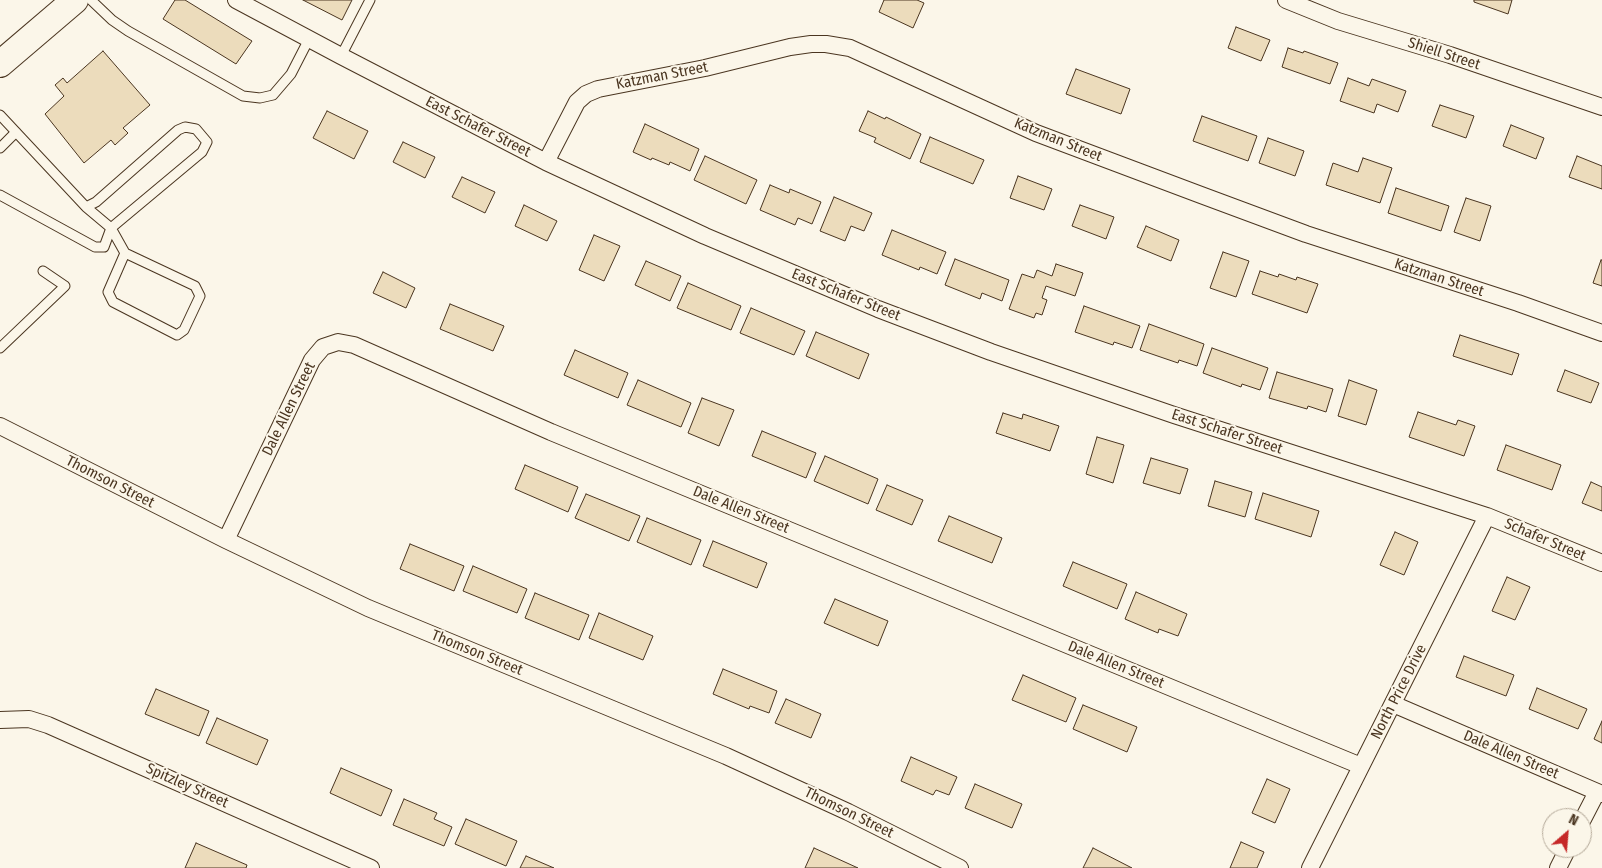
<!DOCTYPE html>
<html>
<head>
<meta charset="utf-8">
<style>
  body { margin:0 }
  #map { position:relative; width:1602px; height:868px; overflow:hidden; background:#fbf6e9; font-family:"Fira Sans Condensed",sans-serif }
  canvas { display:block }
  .north { position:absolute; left:1542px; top:808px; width:50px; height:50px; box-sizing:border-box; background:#fbf6e9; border:1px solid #b4a999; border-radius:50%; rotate:27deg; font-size:14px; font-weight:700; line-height:20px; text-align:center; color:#4a3520 }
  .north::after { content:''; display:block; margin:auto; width:18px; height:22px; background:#c62828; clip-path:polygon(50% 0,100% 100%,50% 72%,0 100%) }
</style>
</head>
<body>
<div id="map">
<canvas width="1602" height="868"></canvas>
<div class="north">N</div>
</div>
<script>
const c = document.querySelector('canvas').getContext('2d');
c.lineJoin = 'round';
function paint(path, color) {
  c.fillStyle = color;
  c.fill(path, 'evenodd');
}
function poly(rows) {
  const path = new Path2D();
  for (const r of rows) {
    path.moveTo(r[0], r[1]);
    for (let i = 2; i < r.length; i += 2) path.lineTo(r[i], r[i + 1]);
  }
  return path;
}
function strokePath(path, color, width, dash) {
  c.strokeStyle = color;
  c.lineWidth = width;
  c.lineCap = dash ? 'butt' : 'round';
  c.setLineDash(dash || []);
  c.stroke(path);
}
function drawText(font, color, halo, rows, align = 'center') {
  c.font = font + ' "Fira Sans Condensed",sans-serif';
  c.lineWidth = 4;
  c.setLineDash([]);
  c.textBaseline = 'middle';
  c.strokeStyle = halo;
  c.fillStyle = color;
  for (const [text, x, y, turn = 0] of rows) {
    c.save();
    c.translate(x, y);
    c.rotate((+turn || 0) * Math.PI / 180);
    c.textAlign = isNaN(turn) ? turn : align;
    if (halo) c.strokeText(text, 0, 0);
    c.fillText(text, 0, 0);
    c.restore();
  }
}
const building = poly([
  [175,0,185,0,252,41,236,64,163,19,175,0],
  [303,0,352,0,342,20,303,0],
  [884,0,917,0,924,3,913,28,879,12,884,0],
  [1474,0,1512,0,1508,14,1474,2,1474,0],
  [1236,27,1270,40,1261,61,1228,48,1236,27],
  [1288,48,1303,53,1304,51,1338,63,1330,84,1282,67,1288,48],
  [103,51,150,105,123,128,128,133,115,145,111,140,84,163,45,114,64,96,55,85,63,78,67,83,103,51],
  [1076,69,1130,89,1121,114,1066,94,1076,69],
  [1348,78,1369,86,1372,79,1406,91,1398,112,1377,104,1374,113,1340,101,1348,78],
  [1440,105,1474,116,1466,138,1432,126,1440,105],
  [327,111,368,131,354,159,313,138,327,111],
  [868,111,885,119,886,117,921,134,910,159,874,142,876,138,859,131,868,111],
  [1202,116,1257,136,1248,161,1193,141,1202,116],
  [645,124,699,149,690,171,670,162,669,165,652,158,651,160,633,152,645,124],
  [1511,125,1544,138,1536,159,1503,146,1511,125],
  [930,137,984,160,973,184,920,162,930,137],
  [1268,138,1304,151,1295,176,1259,163,1268,138],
  [403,142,435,157,425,178,393,162,403,142],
  [705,156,757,180,746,204,694,180,705,156],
  [1577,156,1602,166,1602,189,1569,177,1577,156],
  [1363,158,1392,168,1380,203,1326,185,1333,163,1358,172,1363,158],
  [1018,176,1052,189,1044,210,1010,198,1018,176],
  [462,177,495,192,485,213,452,197,462,177],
  [770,185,789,193,790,189,821,202,812,224,798,218,795,225,760,210,770,185],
  [1396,188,1449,206,1441,231,1388,213,1396,188],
  [834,197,872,213,864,231,851,226,845,241,820,231,834,197],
  [1466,198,1491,206,1480,241,1454,232,1466,198],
  [524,205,557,221,547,241,515,226,524,205],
  [1080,205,1114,217,1106,239,1072,226,1080,205],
  [1146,226,1179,240,1171,261,1137,247,1146,226],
  [892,230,946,252,937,274,920,267,919,270,882,255,892,230],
  [594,235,620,246,604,281,579,270,594,235],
  [1223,252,1249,261,1236,297,1210,288,1223,252],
  [955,259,1009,280,1002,301,982,293,980,299,945,285,955,259],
  [1601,260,1602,260,1602,286,1593,283,1601,260],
  [646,261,681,276,670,301,635,285,646,261],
  [1056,264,1083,273,1075,296,1046,286,1042,298,1047,300,1042,315,1036,313,1034,318,1009,309,1022,274,1034,278,1037,270,1052,276,1056,264],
  [1260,271,1278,277,1279,274,1296,280,1297,277,1318,284,1307,313,1252,294,1260,271],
  [383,272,415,288,406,308,373,293,383,272],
  [688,283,741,306,731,330,677,308,688,283],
  [450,304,504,326,493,351,440,329,450,304],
  [1084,306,1140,326,1132,348,1114,342,1113,345,1075,332,1084,306],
  [751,308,805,331,794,355,740,333,751,308],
  [1149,324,1204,344,1197,366,1179,360,1178,363,1140,350,1149,324],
  [816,332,869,354,859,379,806,356,816,332],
  [1460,335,1519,354,1512,375,1453,356,1460,335],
  [1212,348,1268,368,1260,390,1242,384,1241,387,1203,373,1212,348],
  [575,350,628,373,618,398,564,375,575,350],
  [1565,370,1599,383,1591,403,1557,391,1565,370],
  [1277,372,1333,389,1326,412,1308,406,1307,409,1269,398,1277,372],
  [638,380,691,403,681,427,627,405,638,380],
  [1349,380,1377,390,1366,425,1338,416,1349,380],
  [702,398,734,410,719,446,688,433,702,398],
  [1418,412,1456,425,1458,420,1475,426,1464,456,1409,437,1418,412],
  [1003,413,1022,419,1023,414,1059,426,1050,451,996,433,1003,413],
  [762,431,816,453,806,478,752,456,762,431],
  [1097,437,1124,445,1113,483,1086,474,1097,437],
  [1506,445,1561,465,1552,490,1497,470,1506,445],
  [825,456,878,479,868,504,814,481,825,456],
  [1151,458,1188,469,1180,494,1143,483,1151,458],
  [525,465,578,487,568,512,515,489,525,465],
  [1215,481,1252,492,1245,517,1208,506,1215,481],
  [1591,482,1602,487,1602,511,1582,503,1591,482],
  [887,485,923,500,912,525,876,510,887,485],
  [1263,493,1319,511,1311,537,1255,519,1263,493],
  [586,494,640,516,629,541,575,518,586,494],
  [949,516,1002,538,992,563,938,541,949,516],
  [647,518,701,540,691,565,637,542,647,518],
  [1395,532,1418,542,1404,575,1380,565,1395,532],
  [713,541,767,563,757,588,703,566,713,541],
  [410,544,464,566,454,591,400,569,410,544],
  [1073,562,1127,584,1117,609,1063,586,1073,562],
  [473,566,527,589,517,613,463,591,473,566],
  [1507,577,1530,587,1515,620,1492,611,1507,577],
  [1136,592,1187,614,1178,636,1159,629,1158,633,1125,619,1136,592],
  [535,593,589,615,579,640,525,618,535,593],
  [835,599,888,621,878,646,824,623,835,599],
  [599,613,653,636,643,660,589,638,599,613],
  [1464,656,1514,675,1506,696,1456,677,1464,656],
  [723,669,777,691,769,713,750,706,749,709,713,694,723,669],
  [1023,675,1076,698,1066,722,1012,700,1023,675],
  [1537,688,1587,709,1578,729,1529,709,1537,688],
  [156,689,209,711,199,736,145,714,156,689],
  [786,699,821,714,811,738,775,723,786,699],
  [1083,705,1137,727,1127,752,1073,729,1083,705],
  [217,718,268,740,257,765,206,743,217,718],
  [1602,721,1602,743,1594,739,1602,721],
  [911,757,957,777,949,795,936,790,933,795,901,781,911,757],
  [341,768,392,790,381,816,330,793,341,768],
  [1267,779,1290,789,1275,823,1252,813,1267,779],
  [975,784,1022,804,1012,828,965,808,975,784],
  [404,799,437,813,434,819,452,827,444,846,393,825,404,799],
  [466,819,517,841,506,866,455,844,466,819],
  [1241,842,1264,852,1257,868,1230,868,1241,842],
  [196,843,247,865,246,868,185,868,196,843],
  [814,848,858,868,805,868,814,848],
  [1093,848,1132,868,1083,868,1093,848],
  [526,856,554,868,520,868,526,856]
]);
paint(building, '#ecdcbc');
strokePath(building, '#4a3520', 1);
const lane = poly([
  [91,0,112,20,128,31,243,96,260,98,273,95,291,74,309,39],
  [341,56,370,0],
  [0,115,86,207,111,228,202,152,207,142,196,129,185,127,178,130,96,202,86,207],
  [0,148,16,132],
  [0,195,95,247,104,247,111,228],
  [111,228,125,253,195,286,200,296,184,330,177,335,113,302,108,292,125,253],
  [0,348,65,286,43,271]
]);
const street = poly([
  [236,0,341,56,546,162,705,236,878,309,991,352,1174,415,1487,516,1602,563],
  [1286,0,1338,21,1450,55,1602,107],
  [546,162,577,102,586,94,598,89,705,68,790,47,811,44,826,44,850,48,1036,133,1201,195,1306,234,1518,303,1602,333],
  [0,426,226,540,368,608,726,756,848,812,960,868],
  [226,540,312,360,323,347,338,342,354,345,551,432,1361,766],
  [1393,704,1602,794],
  [0,720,29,719,48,725,371,868],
  [1582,821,1597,792],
  [1310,868,1487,516],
  [1558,868,1568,848]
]);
const primary = poly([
  [0,64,75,0]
]);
strokePath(lane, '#4a3520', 11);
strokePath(street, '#4a3520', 18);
strokePath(primary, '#4a3520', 28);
strokePath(lane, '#fbf6e9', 9);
strokePath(street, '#fbf6e9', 16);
strokePath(primary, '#fbf6e9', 26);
drawText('15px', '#4a3520', '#fbf6e9', [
  ["Shiell Street",1444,54,18],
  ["Katzman Street",662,76,-11],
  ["East Schafer Street",478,127,27],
  ["Katzman Street",1058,140,22],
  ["Katzman Street",1439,278,18],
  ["East Schafer Street",846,295,22],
  ["Dale Allen Street",289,409,-64],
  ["East Schafer Street",1227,432,18],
  ["Thomson Street",110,482,27],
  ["Dale Allen Street",741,510,22],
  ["Schafer Street",1545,540,23],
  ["Thomson Street",477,653,22],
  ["Dale Allen Street",1116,665,22],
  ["North Price Drive",1399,692,-63],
  ["Dale Allen Street",1511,755,23],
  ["Spitzley Street",187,786,24],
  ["Thomson Street",849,813,26]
]);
</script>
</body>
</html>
